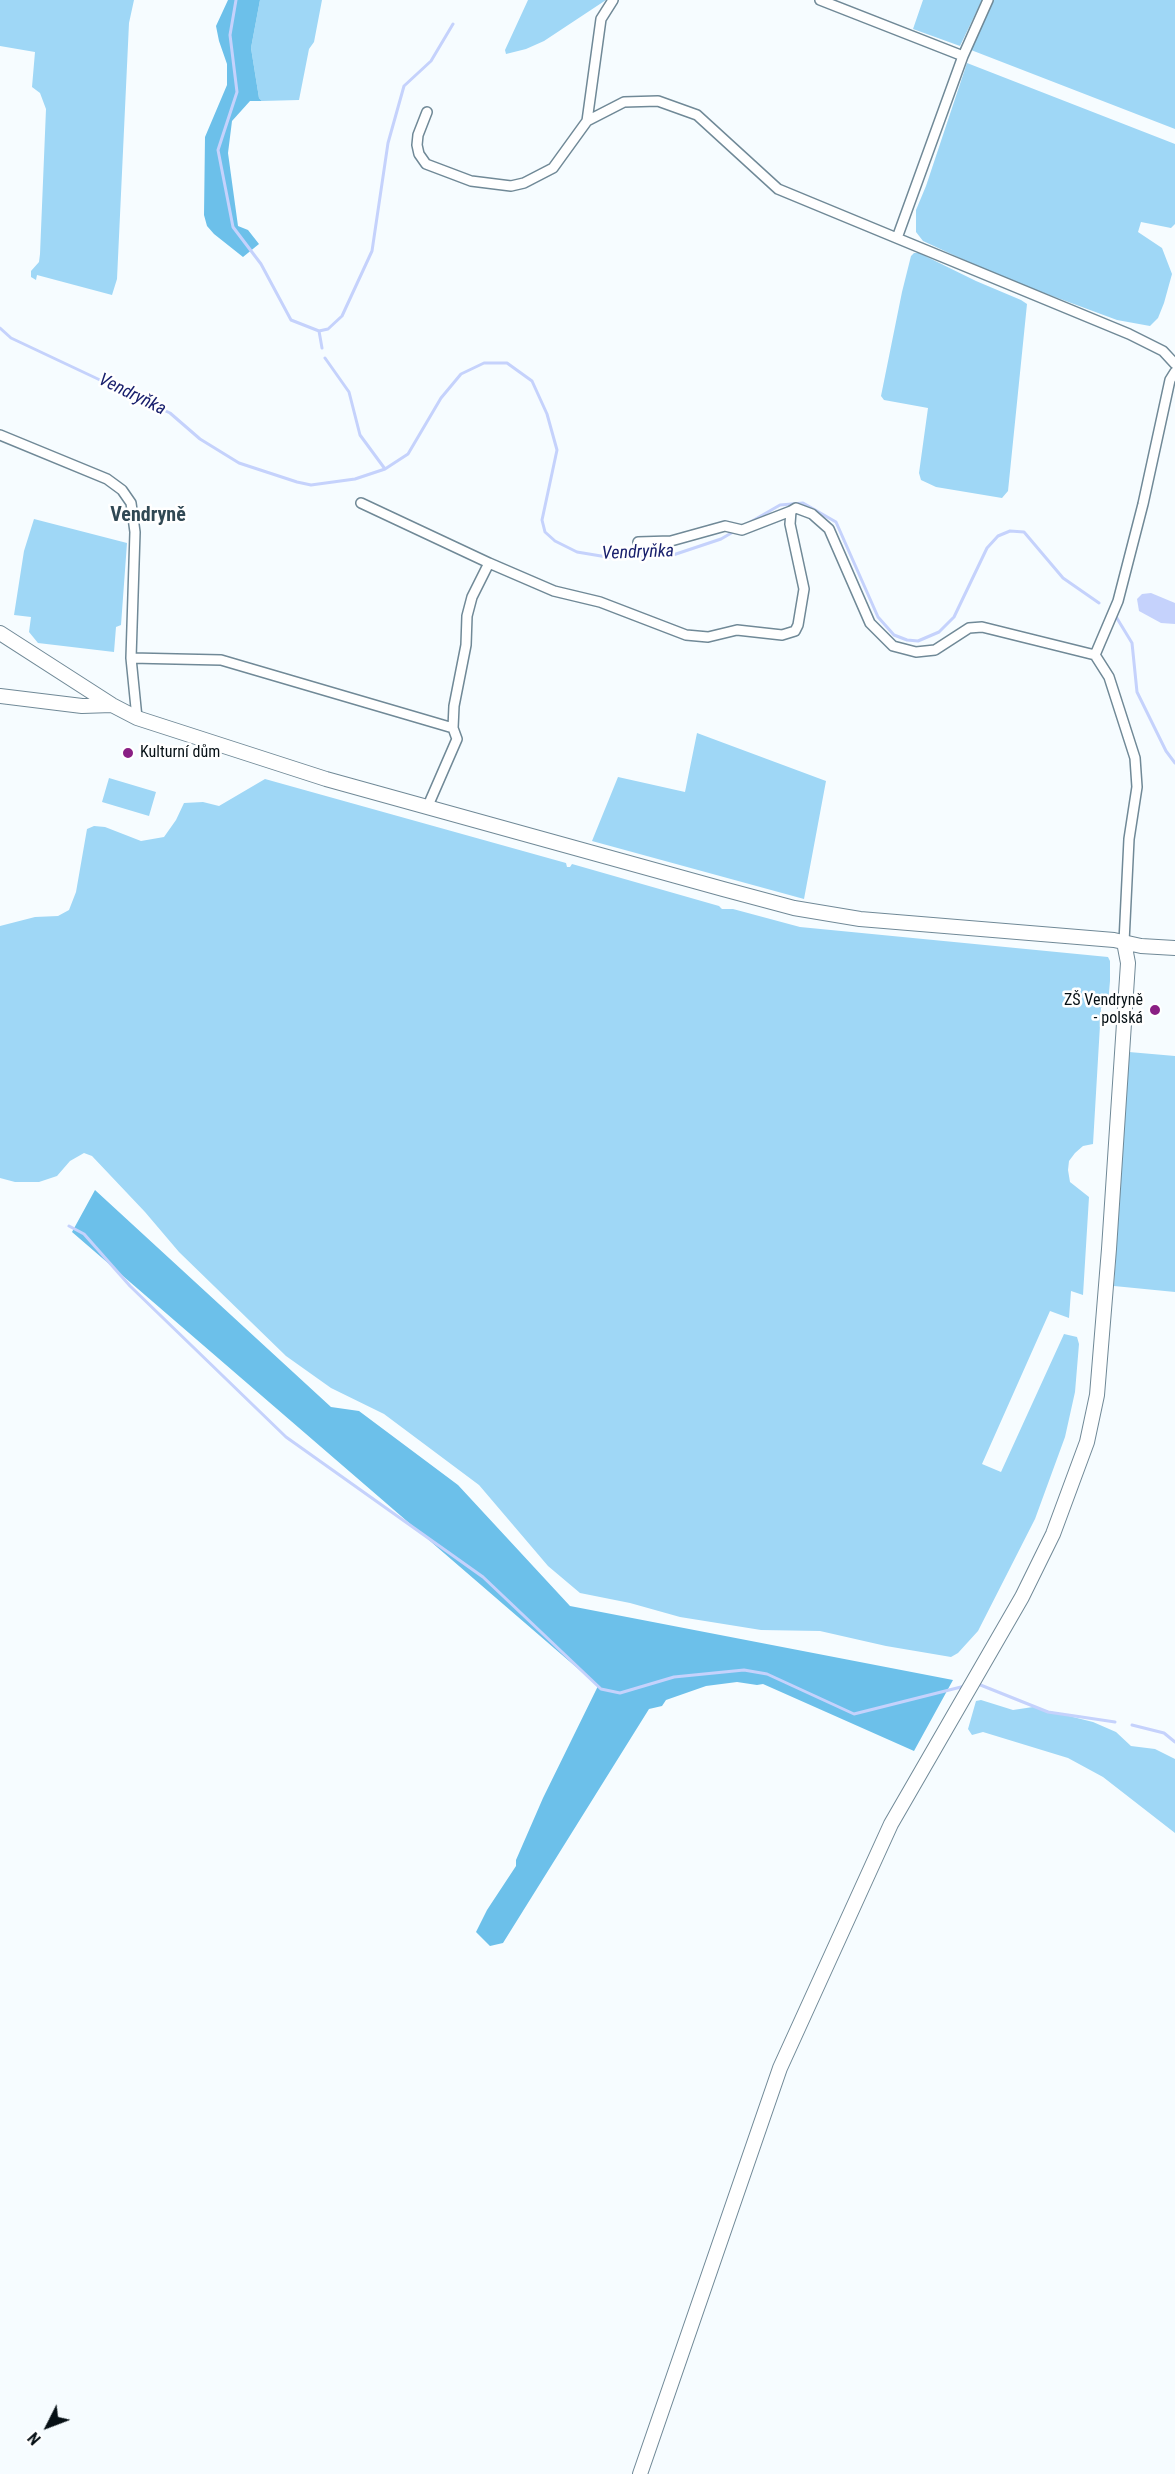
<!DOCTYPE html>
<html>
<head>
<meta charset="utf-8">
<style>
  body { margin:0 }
  #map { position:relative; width:1175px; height:2474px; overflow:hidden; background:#f6fcff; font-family:"Roboto Condensed",sans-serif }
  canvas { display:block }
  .north { position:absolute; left:18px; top:2396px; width:60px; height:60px; -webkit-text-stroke:4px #fff; paint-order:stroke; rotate:228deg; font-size:16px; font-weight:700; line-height:24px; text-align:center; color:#061015 }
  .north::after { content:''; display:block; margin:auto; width:21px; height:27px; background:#061015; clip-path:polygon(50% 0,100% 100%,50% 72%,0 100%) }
</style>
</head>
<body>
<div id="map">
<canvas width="1175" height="2474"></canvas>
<div class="north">N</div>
</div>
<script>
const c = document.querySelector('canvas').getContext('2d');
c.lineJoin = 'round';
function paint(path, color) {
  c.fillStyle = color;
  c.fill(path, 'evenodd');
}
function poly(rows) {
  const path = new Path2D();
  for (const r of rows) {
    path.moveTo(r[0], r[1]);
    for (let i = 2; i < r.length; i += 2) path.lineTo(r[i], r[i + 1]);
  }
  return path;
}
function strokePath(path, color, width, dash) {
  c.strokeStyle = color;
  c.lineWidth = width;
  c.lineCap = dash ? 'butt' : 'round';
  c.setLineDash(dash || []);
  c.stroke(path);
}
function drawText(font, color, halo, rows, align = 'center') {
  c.font = font + ' "Roboto Condensed",sans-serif';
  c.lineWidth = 5;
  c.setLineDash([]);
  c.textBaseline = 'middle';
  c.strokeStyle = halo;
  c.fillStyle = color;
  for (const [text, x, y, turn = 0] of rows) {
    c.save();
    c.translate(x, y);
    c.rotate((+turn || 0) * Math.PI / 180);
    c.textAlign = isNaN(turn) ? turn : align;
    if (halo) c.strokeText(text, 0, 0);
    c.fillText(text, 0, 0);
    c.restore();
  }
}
paint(poly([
  [0,0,134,0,129,23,117,279,112,295,37,275,36,280,31,277,31,271,39,262,40,254,46,109,40,93,32,87,35,52,0,46],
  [260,0,322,0,314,42,309,49,299,100,262,101,259,98,251,48],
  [528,0,606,0,544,41,526,49,506,54,505,50],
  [923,0,982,0,960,46,913,29],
  [993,0,1175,0,1175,129,971,50],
  [967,63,1175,144,1175,224,1171,228,1141,222,1138,232,1162,248,1172,274,1164,303,1158,318,1150,326,1117,320,1001,277,923,241,916,232,916,210,926,186],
  [914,253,919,253,976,281,1021,300,1027,304,1008,491,1002,498,936,487,921,480,919,473,928,408,884,400,881,396,902,292,911,256],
  [34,519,127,543,121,625,116,627,114,652,38,643,29,632,31,617,14,615,24,551],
  [697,733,826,781,804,899,592,841,618,777,685,792],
  [109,778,156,792,149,816,102,802],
  [265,779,566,863,567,867,570,867,572,864,719,906,722,909,733,909,800,927,1108,957,1110,961,1110,981,1108,1004,1101,1008,1093,1144,1083,1146,1075,1153,1069,1161,1068,1170,1070,1182,1089,1197,1083,1295,1071,1291,1069,1318,1050,1311,982,1464,1001,1472,1064,1334,1077,1337,1079,1344,1075,1392,1065,1437,1035,1519,978,1631,958,1653,951,1657,886,1646,820,1631,761,1630,680,1617,630,1603,580,1593,548,1566,479,1485,384,1414,331,1388,286,1356,179,1252,145,1212,92,1156,84,1153,70,1161,57,1176,39,1182,15,1182,0,1178,0,926,35,917,58,916,69,910,76,892,87,829,94,826,105,827,141,841,164,837,176,820,184,803,203,802,219,806],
  [1129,1052,1175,1056,1175,1292,1114,1286],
  [981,1700,1013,1710,1033,1707,1093,1722,1116,1732,1131,1746,1155,1749,1175,1759,1175,1833,1103,1777,1068,1758,983,1732,972,1735,968,1729,976,1701]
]), '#9fd7f6');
paint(poly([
  [228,0,260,0,251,48,259,98,262,101,250,101,232,121,228,153,238,226,248,230,259,244,243,257,214,234,207,226,204,215,205,137,227,85,227,64,219,41,216,26],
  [95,1190,331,1407,359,1411,458,1485,570,1606,953,1680,914,1751,763,1684,757,1685,737,1682,706,1686,666,1700,662,1706,649,1709,503,1943,490,1946,476,1932,487,1910,516,1866,516,1860,543,1798,598,1686,72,1232]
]), '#6cc0ea');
paint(poly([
  [1151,593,1175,603,1175,624,1161,623,1139,611,1137,599,1142,594]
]), '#c5d2fc');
strokePath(poly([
  [236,0,230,35,237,92,218,150,233,227,261,264,291,320,319,331,322,348],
  [0,328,11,338,170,413,200,439,239,463,297,482,311,485,355,479,385,469,408,454,441,398,461,374,484,363,507,363,532,381,547,414,557,450,542,520,545,532,555,541,577,552,613,558,673,555,721,539,733,532],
  [319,331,328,329,342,316,372,251,388,143,404,86,431,61,453,24],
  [325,358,349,392,360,435,385,469],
  [747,524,780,505,803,503,836,522,878,617,894,635,907,640,918,641,939,632,954,617,987,548,998,536,1010,531,1024,532,1063,578,1099,603],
  [1115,615,1132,643,1137,692,1166,751,1175,763],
  [69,1226,84,1234,130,1286,286,1437,483,1577,601,1689,620,1693,674,1677,744,1670,767,1674,854,1714,965,1686],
  [978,1684,1048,1712,1115,1722],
  [1132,1725,1164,1733,1175,1742]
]), '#c5d2fc', 3);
const street = poly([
  [820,0,963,56],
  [427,112,418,135,417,145,419,154,426,164,471,181,511,186,524,183,553,168,587,121,601,19,613,0],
  [587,121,624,102,658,101,697,115,778,189,1129,334,1163,351,1175,364],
  [897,238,963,56,988,0],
  [0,435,107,479,122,490,131,503,135,532,131,658,137,718],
  [361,503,489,563],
  [638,542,671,541,725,526,742,530,791,511],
  [131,658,221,660,453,728],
  [427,808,457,739,453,728,454,706,466,645,467,616,472,597,489,563,554,591,600,602,686,635,708,637,737,630,782,635,795,631,798,625,804,589,790,524,791,511,796,508,812,514,829,529,870,623,893,646,916,652,935,650,969,628,982,627,1095,655],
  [1124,942,1129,839,1137,787,1135,758,1109,677,1095,655,1118,601,1143,504,1170,380,1175,372]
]);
const secondary = poly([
  [0,633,112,705,137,718,326,779,723,889,794,908,860,919,1114,940,1141,946,1175,948],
  [0,696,82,706,112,705],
  [640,2474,780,2068,891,1824,1022,1597,1053,1534,1087,1442,1097,1395,1109,1249,1128,963,1124,942]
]);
strokePath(street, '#708997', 12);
strokePath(secondary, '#708997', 16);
strokePath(street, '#fff', 9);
strokePath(secondary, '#fff', 14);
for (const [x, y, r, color] of [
  [128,753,6,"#8a1f84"],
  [1155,1010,6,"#8a1f84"]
]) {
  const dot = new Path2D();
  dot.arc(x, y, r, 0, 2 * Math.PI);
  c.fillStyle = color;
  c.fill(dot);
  strokePath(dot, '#fff', 2);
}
drawText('16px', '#061015', '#fff', [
  ["Kulturní dům",140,753],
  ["ZŠ Vendryně",1143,1001,"right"],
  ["- polská",1143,1019,"right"]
], 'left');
drawText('italic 18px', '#19206d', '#fff', [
  ["Vendryňka",132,395,26],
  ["Vendryňka",638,553,-2]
]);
drawText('bold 20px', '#304854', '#fff', [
  ["Vendryně",148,516]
]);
</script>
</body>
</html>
